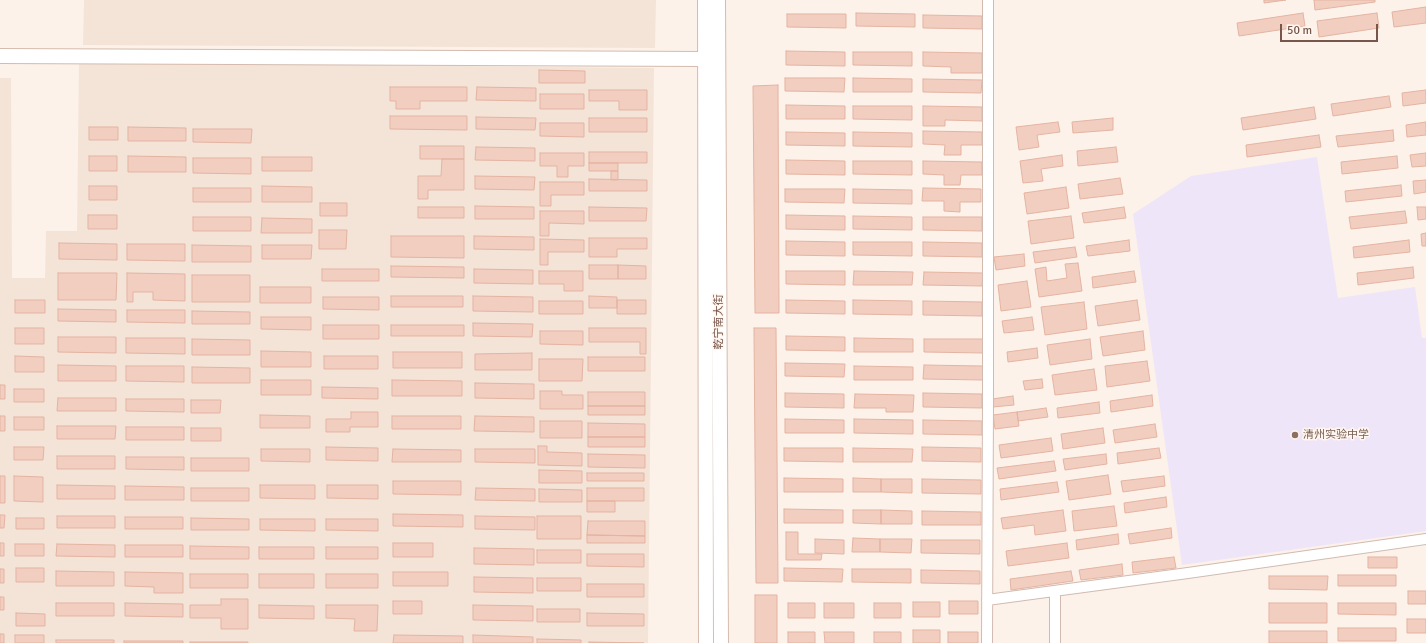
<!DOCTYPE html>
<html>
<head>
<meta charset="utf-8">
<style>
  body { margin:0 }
  #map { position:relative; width:1426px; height:643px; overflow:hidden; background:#fcf2e9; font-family:Signika,sans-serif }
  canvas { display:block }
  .scale { position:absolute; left:1280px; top:24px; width:98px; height:18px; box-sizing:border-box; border:2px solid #77564c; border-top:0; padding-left:5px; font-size:12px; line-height:14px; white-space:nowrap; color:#77564c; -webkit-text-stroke:3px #fff7ef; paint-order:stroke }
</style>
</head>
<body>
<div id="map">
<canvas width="1426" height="643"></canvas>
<div class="scale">50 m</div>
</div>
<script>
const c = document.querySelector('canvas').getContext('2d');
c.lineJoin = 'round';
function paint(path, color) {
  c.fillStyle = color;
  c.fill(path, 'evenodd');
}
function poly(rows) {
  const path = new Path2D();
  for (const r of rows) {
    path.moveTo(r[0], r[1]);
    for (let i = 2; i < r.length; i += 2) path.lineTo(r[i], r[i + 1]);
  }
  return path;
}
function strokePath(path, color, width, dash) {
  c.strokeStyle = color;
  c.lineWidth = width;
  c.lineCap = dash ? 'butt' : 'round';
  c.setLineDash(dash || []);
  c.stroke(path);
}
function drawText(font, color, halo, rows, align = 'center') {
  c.font = font + ' Signika,"Noto Sans SC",sans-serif';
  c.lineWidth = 3;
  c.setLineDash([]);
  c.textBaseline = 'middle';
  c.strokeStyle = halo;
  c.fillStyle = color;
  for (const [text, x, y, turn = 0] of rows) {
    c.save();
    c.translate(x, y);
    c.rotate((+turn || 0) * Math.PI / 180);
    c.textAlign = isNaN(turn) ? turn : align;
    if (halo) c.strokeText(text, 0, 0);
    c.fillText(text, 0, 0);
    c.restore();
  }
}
paint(poly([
  [84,0,656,0,655,48,83,45],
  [79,62,654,68,648,643,0,643,0,78,11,78,12,278,45,278,46,231,77,231]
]), '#f4e4d7');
paint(poly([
  [1317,157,1338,298,1415,287,1422,338,1426,338,1426,531,1182,565,1133,214,1191,176]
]), '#efe5f9');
const building = poly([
  [1264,0,1286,0,1264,3,1264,0],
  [1314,0,1375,0,1375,2,1315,10,1314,0],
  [1426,7,1426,23,1394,27,1392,12,1426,7],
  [856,13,915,14,915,27,856,26,856,13],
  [1303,13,1305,26,1239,36,1237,23,1303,13],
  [1377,13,1379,28,1319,37,1317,21,1377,13],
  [787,14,846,14,846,28,787,27,787,14],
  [923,15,982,16,982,29,923,28,923,15],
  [786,51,845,52,845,66,786,65,786,51],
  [853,52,912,52,912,66,853,65,853,52],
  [923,52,982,53,982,73,951,73,951,67,923,66,923,52],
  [539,70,585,71,585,83,539,83,539,70],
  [785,78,845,78,844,92,785,91,785,78],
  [853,78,912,79,912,92,853,92,853,78],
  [923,79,982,80,981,93,923,92,923,79],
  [778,85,779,313,755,313,753,86,778,85],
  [390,87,467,87,467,101,420,101,420,109,396,109,396,101,390,101,390,87],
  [477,87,536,88,536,101,476,100,477,87],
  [589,90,647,90,647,110,619,110,619,101,589,101,589,90],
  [1426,90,1426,103,1403,106,1402,93,1426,90],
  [540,94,584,94,584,109,540,109,540,94],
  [1389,96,1391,107,1333,116,1331,104,1389,96],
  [786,105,845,106,845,119,786,119,786,105],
  [853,106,912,106,912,120,853,119,853,106],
  [923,106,982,107,982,121,945,120,945,126,923,126,923,106],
  [1314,107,1316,119,1243,130,1241,118,1314,107],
  [390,116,467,116,467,130,390,129,390,116],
  [476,117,536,118,535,130,476,129,476,117],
  [589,118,647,118,647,132,589,132,589,118],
  [1113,118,1113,130,1073,133,1072,122,1113,118],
  [1058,122,1060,132,1037,135,1039,147,1019,150,1016,127,1058,122],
  [1426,122,1426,135,1407,137,1406,125,1426,122],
  [540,123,584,123,584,137,540,136,540,123],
  [89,127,118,127,118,140,89,140,89,127],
  [128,127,186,128,186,141,128,141,128,127],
  [193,129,252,129,251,143,193,142,193,129],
  [1393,130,1394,141,1338,147,1336,136,1393,130],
  [923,131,982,132,982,145,961,145,961,155,944,155,945,145,923,144,923,131],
  [786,132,845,133,845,146,786,145,786,132],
  [853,132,912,133,912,147,853,146,853,132],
  [1319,135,1321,147,1247,157,1246,145,1319,135],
  [420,146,464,146,464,159,420,159,420,146],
  [476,147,535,148,535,161,475,160,476,147],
  [1116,147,1118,162,1078,166,1077,151,1116,147],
  [589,152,647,152,647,163,589,163,589,152],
  [540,153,584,153,584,166,568,166,568,177,557,177,557,166,540,166,540,153],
  [1426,153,1426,166,1412,167,1410,155,1426,153],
  [1062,155,1063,166,1041,169,1043,181,1023,183,1020,161,1062,155],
  [89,156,117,156,117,171,89,171,89,156],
  [128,156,186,157,186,172,128,172,128,156],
  [1397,156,1398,168,1342,174,1341,162,1397,156],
  [262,157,312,157,312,171,262,171,262,157],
  [193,158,251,158,251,174,193,173,193,158],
  [442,159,464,159,464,190,428,190,428,199,418,199,418,176,441,176,442,159],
  [786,160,845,161,845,175,786,174,786,160],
  [853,161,912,161,912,175,853,174,853,161],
  [923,161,982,162,982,175,961,175,960,185,944,185,944,175,923,174,923,161],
  [589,163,618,163,618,171,589,171,589,163],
  [611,171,618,171,618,180,611,180,611,171],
  [475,176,535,177,534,190,475,189,475,176],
  [1120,178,1123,194,1080,199,1078,184,1120,178],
  [589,179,647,180,647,191,589,191,589,179],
  [1426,180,1426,192,1414,194,1413,181,1426,180],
  [540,182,584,182,584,195,551,195,551,206,540,206,540,182],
  [1401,185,1402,196,1346,202,1345,191,1401,185],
  [89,186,117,186,117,200,89,200,89,186],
  [262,186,312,187,312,202,262,202,262,186],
  [1066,187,1069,208,1027,214,1024,193,1066,187],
  [193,188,251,188,251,202,193,202,193,188],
  [923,188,981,189,981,202,960,202,960,212,944,211,944,201,922,201,923,188],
  [785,189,845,189,844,203,785,202,785,189],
  [853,189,912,190,912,204,853,203,853,189],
  [320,203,347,203,347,216,320,216,320,203],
  [475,206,534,207,534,219,475,219,475,206],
  [418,207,464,207,464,218,418,218,418,207],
  [589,207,647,208,646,221,589,221,589,207],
  [1124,207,1126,218,1084,223,1082,213,1124,207],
  [1417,207,1426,207,1426,219,1418,220,1417,207],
  [540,211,584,211,584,224,549,223,549,236,540,236,540,211],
  [1405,211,1407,223,1351,229,1349,217,1405,211],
  [88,215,117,215,117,229,88,229,88,215],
  [786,215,845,216,845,230,786,229,786,215],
  [853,216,912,217,912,230,853,229,853,216],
  [1071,216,1074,238,1031,244,1028,221,1071,216],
  [193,217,251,217,251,231,193,231,193,217],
  [923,217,982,217,982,231,923,230,923,217],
  [262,218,312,219,312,233,261,233,262,218],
  [319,230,347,230,346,249,319,249,319,230],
  [1426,233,1426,246,1422,246,1421,234,1426,233],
  [391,236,464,236,464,258,391,257,391,236],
  [474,236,534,237,534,250,474,249,474,236],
  [589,238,647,238,647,249,617,249,617,257,589,257,589,238],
  [540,239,584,240,584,252,548,252,548,265,540,265,540,239],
  [1129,240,1130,251,1088,256,1086,246,1129,240],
  [1409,240,1410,252,1354,258,1353,247,1409,240],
  [786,241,845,242,845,256,786,255,786,241],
  [853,242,912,242,912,256,853,255,853,242],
  [923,242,982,243,982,257,923,256,923,242],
  [59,243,117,244,117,260,59,259,59,243],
  [127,244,185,244,185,261,127,260,127,244],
  [192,245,251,246,251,262,192,262,192,245],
  [262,245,312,245,311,259,262,259,262,245],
  [1075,247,1077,257,1035,263,1033,252,1075,247],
  [1024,254,1025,266,996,270,994,257,1024,254],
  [1078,263,1082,291,1039,297,1035,269,1046,267,1047,281,1067,278,1065,264,1078,263],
  [589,265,618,265,618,279,589,279,589,265],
  [618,265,646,266,646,279,618,279,618,265],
  [391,266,464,267,464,278,391,277,391,266],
  [1413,267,1414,278,1358,285,1357,273,1413,267],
  [322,269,379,269,379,281,322,281,322,269],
  [474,269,533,270,533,284,474,283,474,269],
  [539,271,583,271,583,291,564,291,564,284,539,284,539,271],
  [786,271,845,271,845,285,786,284,786,271],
  [854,271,913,272,912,285,853,285,854,271],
  [1134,271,1136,282,1093,288,1092,277,1134,271],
  [924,272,983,273,982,286,923,285,924,272],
  [58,273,117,273,116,300,58,300,58,273],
  [127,273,185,274,185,301,153,300,153,292,133,292,133,302,127,302,127,273],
  [192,275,250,275,250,302,192,302,192,275],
  [1027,281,1031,307,1001,311,998,285,1027,281],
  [260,287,311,287,311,303,260,303,260,287],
  [391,296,463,296,463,307,391,307,391,296],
  [473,296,533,297,533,312,473,311,473,296],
  [589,296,617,297,617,308,589,308,589,296],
  [323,297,379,297,379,310,323,309,323,297],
  [15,300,45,300,45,313,15,313,15,300],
  [617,300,646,300,646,314,617,314,617,300],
  [786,300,845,301,845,314,786,313,786,300],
  [853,300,912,301,912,315,853,314,853,300],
  [1137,300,1140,320,1098,326,1095,306,1137,300],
  [539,301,583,301,583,314,539,314,539,301],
  [923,301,982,302,982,316,923,315,923,301],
  [1084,302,1087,329,1045,335,1041,307,1084,302],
  [58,309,116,310,116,322,58,321,58,309],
  [127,310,185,310,185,323,127,322,127,310],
  [192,311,250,312,250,324,192,324,192,311],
  [261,317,311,317,311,330,261,329,261,317],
  [1032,317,1034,330,1004,333,1002,321,1032,317],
  [473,323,533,324,532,337,473,336,473,323],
  [323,325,379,325,379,339,323,339,323,325],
  [391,325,464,325,464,336,391,336,391,325],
  [15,328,44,328,44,344,15,344,15,328],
  [589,328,646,328,646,354,640,354,640,342,589,342,589,328],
  [754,328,776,328,778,583,756,583,754,328],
  [540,331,583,331,583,345,540,344,540,331],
  [1143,331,1145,350,1103,356,1100,337,1143,331],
  [786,336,845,337,845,351,786,350,786,336],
  [58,337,116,337,116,353,58,352,58,337],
  [126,338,185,338,185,354,126,353,126,338],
  [854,338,913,339,913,352,854,352,854,338],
  [192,339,250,340,250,355,192,355,192,339],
  [924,339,983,339,983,353,924,352,924,339],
  [1090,339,1092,359,1050,365,1047,345,1090,339],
  [1037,348,1038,358,1008,362,1007,352,1037,348],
  [261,351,311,352,311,367,261,367,261,351],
  [393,352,462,352,462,368,393,368,393,352],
  [532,353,532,370,475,370,475,354,532,353],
  [15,356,44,357,44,372,15,372,15,356],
  [324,356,378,356,378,369,324,369,324,356],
  [588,357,645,357,645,371,588,371,588,357],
  [539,359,583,359,582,381,539,381,539,359],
  [1147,361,1150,381,1107,387,1105,366,1147,361],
  [785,363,845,364,844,377,785,376,785,363],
  [58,365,116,366,116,381,58,381,58,365],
  [924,365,983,366,983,380,923,379,924,365],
  [126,366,184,366,184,382,126,381,126,366],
  [854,366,913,367,913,380,854,380,854,366],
  [192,367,250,368,250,383,192,383,192,367],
  [1094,369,1097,390,1055,395,1052,375,1094,369],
  [1042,379,1043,388,1025,390,1023,381,1042,379],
  [261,380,311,380,311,395,261,395,261,380],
  [392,380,462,381,462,396,392,396,392,380],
  [475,383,534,384,534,399,475,398,475,383],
  [0,385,5,385,5,399,0,399,0,385],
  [322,387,378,388,378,399,322,398,322,387],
  [14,389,44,389,44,402,14,402,14,389],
  [540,391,562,391,562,395,583,395,583,409,540,409,540,391],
  [588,392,645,392,645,406,588,406,588,392],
  [785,393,844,394,844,408,785,407,785,393],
  [923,393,982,394,982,408,923,407,923,393],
  [855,394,914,395,913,412,886,412,886,408,854,408,855,394],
  [1152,395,1153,406,1111,412,1110,401,1152,395],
  [1013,396,1014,405,993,407,992,399,1013,396],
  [58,398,116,398,116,411,57,411,58,398],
  [126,399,184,399,184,412,126,411,126,399],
  [191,400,221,400,220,413,191,413,191,400],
  [1099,402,1100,413,1058,418,1057,408,1099,402],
  [588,406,645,406,645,415,588,415,588,406],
  [1046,408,1048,417,1018,421,1017,412,1046,408],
  [351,412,378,412,378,427,350,427,350,432,326,432,326,419,351,419,351,412],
  [1017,412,1019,426,995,429,993,415,1017,412],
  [260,415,310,416,310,428,260,428,260,415],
  [0,416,5,416,5,431,0,431,0,416],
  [392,416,461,416,461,429,392,429,392,416],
  [475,416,534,417,534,432,474,431,475,416],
  [14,417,44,417,44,430,14,430,14,417],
  [785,419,844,420,844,433,785,433,785,419],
  [854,419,913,420,913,434,854,433,854,419],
  [923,420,982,421,982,435,923,434,923,420],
  [540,421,582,421,582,438,540,438,540,421],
  [588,423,645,424,645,437,588,437,588,423],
  [1155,424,1157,437,1115,443,1113,430,1155,424],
  [57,426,116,426,115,439,57,439,57,426],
  [126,427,184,427,184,440,126,440,126,427],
  [191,428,221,428,221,441,191,441,191,428],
  [1103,428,1105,443,1063,449,1061,434,1103,428],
  [588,437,645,437,645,447,588,447,588,437],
  [1051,438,1053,451,1001,458,999,445,1051,438],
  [538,446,547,446,547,452,582,453,582,466,538,465,538,446],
  [14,447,44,447,43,460,14,460,14,447],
  [326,447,378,448,378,461,326,460,326,447],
  [922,447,981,448,981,462,922,461,922,447],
  [784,448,843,448,843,462,784,461,784,448],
  [853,448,913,449,912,462,853,462,853,448],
  [1159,448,1161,458,1118,464,1117,453,1159,448],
  [261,449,310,449,310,462,261,461,261,449],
  [393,449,461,450,461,462,392,462,393,449],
  [475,449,535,449,535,463,475,462,475,449],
  [588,454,645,455,645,468,588,467,588,454],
  [1106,454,1107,464,1065,470,1063,459,1106,454],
  [57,456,115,456,115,469,57,469,57,456],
  [126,457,184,457,184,470,126,469,126,457],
  [191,458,249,458,249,471,191,471,191,458],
  [1054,461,1056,471,999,479,997,468,1054,461],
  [539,470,582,471,582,483,539,483,539,470],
  [587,473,644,473,644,481,587,481,587,473],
  [1108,475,1111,494,1069,500,1066,481,1108,475],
  [0,476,5,476,5,503,0,503,0,476],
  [14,476,43,477,43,502,14,501,14,476],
  [1164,476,1165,486,1123,492,1121,481,1164,476],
  [784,478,843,479,843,492,784,492,784,478],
  [853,478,881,479,881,492,853,492,853,478],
  [881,479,912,479,912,493,881,492,881,479],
  [922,479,981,480,981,494,922,493,922,479],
  [393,481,461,481,461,495,393,494,393,481],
  [1057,482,1059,492,1001,500,1000,489,1057,482],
  [57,485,115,486,115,499,57,499,57,485],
  [260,485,315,485,315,499,260,498,260,485],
  [327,485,378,485,378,499,327,498,327,485],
  [125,486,184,487,184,500,125,500,125,486],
  [191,488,249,488,249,501,191,501,191,488],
  [476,488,535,489,535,501,475,500,476,488],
  [587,488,644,488,644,501,587,501,587,488],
  [539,489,582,490,582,502,539,502,539,489],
  [1166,497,1167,507,1125,513,1124,503,1166,497],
  [587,501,615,501,615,512,587,512,587,501],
  [1114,506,1117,526,1074,531,1072,511,1114,506],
  [784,509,843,510,843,523,784,523,784,509],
  [853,510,881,510,881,524,853,523,853,510],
  [881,510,912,511,912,524,881,524,881,510],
  [1063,510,1066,531,1035,535,1034,525,1003,529,1001,518,1063,510],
  [922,511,981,512,981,525,922,525,922,511],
  [393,514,463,515,463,527,393,526,393,514],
  [0,515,5,515,4,528,0,528,0,515],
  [57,516,115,516,115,528,57,528,57,516],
  [475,516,535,517,535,530,475,529,475,516],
  [537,516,581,516,581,539,537,539,537,516],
  [125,517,183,517,183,529,125,529,125,517],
  [16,518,44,518,44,529,16,529,16,518],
  [191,518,249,519,249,530,191,530,191,518],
  [260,519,315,519,315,531,260,530,260,519],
  [326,519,378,519,378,531,326,530,326,519],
  [588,521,645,521,645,536,587,535,588,521],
  [1171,528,1172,538,1130,544,1128,534,1171,528],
  [786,532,798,532,798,554,822,554,821,560,786,560,786,532],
  [1118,534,1119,544,1077,550,1076,540,1118,534],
  [587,535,645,536,645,543,587,543,587,535],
  [853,538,880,539,880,552,852,552,853,538],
  [815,539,844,540,844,554,815,553,815,539],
  [880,539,912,539,911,553,880,552,880,539],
  [921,540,980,540,980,554,921,553,921,540],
  [0,543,4,543,4,556,0,556,0,543],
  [393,543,433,543,433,557,393,557,393,543],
  [1067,543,1069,558,1008,566,1006,551,1067,543],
  [15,544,44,544,44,556,15,556,15,544],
  [57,544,115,545,115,557,56,556,57,544],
  [125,545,183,545,183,557,125,557,125,545],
  [190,546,249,547,249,559,190,559,190,546],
  [259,547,314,547,314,559,259,559,259,547],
  [326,547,378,547,378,559,326,559,326,547],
  [474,548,534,549,534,565,474,564,474,548],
  [537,550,581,550,581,563,537,563,537,550],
  [587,554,644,554,644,567,587,566,587,554],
  [1174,557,1176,568,1133,573,1132,562,1174,557],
  [1368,557,1397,557,1397,568,1368,568,1368,557],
  [1122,564,1123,575,1081,580,1079,570,1122,564],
  [16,568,44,568,44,582,16,582,16,568],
  [784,568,843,569,842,582,784,581,784,568],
  [0,569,4,569,4,583,0,583,0,569],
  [852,569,911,569,911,583,852,582,852,569],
  [921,570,980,571,980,584,921,583,921,570],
  [56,571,114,572,114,586,56,586,56,571],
  [1071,571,1073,581,1011,590,1010,579,1071,571],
  [125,572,183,573,183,593,154,593,154,587,125,586,125,572],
  [393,572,448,572,448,586,393,586,393,572],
  [190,574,248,574,248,588,190,588,190,574],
  [259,574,314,574,314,588,259,588,259,574],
  [326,574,378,574,378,588,326,588,326,574],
  [1338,575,1396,575,1396,586,1338,586,1338,575],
  [1269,576,1328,576,1327,590,1269,589,1269,576],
  [474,577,533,578,533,593,474,592,474,577],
  [537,578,581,578,581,591,537,591,537,578],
  [587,584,644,584,644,597,587,597,587,584],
  [1408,591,1426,591,1426,604,1408,604,1408,591],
  [755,595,777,595,777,643,755,643,755,595],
  [0,597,4,597,4,610,0,610,0,597],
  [221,599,248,599,248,629,221,629,221,618,190,618,190,605,221,605,221,599],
  [393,601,422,601,422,614,393,614,393,601],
  [949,601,978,601,978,614,949,614,949,601],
  [913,602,940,602,940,617,913,617,913,602],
  [56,603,114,603,114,616,56,616,56,603],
  [125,603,183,604,183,617,125,616,125,603],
  [788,603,815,603,815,618,788,618,788,603],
  [824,603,854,603,854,618,824,618,824,603],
  [874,603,901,603,901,618,874,618,874,603],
  [1269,603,1327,603,1327,623,1269,623,1269,603],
  [1338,603,1396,603,1396,615,1338,614,1338,603],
  [259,605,314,606,314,619,259,618,259,605],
  [326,605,378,605,377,631,354,631,355,619,326,618,326,605],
  [473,605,533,606,533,621,473,620,473,605],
  [537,609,580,609,580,622,537,622,537,609],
  [16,613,45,614,45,626,16,626,16,613],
  [587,613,644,614,644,626,587,626,587,613],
  [1407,619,1426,619,1426,633,1407,633,1407,619],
  [1338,628,1396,628,1396,641,1338,641,1338,628],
  [913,630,940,630,940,643,913,643,913,630],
  [1269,631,1327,631,1327,643,1269,643,1269,631],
  [788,632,815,632,815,643,788,643,788,632],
  [824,632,854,632,854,643,825,643,824,632],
  [874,632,901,632,901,643,874,643,874,632],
  [948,632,978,632,978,643,948,643,948,632],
  [0,634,4,634,4,643,0,643,0,634],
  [15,635,44,635,44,643,15,643,15,635],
  [394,635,463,636,463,643,393,643,394,635],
  [473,635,533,637,533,643,473,643,473,635],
  [537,639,581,640,581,643,537,643,537,639],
  [56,640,114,640,114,643,56,643,56,640],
  [124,641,183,641,183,643,124,643,124,641],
  [190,642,248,642,248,643,190,643,190,642],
  [589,642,644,643,589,643,589,642]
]);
paint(building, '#f2cec1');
strokePath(building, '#e4b3a1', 1);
const street = poly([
  [1055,591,1055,643],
  [987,600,1188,573,1426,539],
  [987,643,988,403,988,0]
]);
const secondary = poly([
  [705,0,706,643],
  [718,0,721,643],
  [0,56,705,59]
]);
strokePath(street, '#d1bbb1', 12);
strokePath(secondary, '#d4bbae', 16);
strokePath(street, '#fff', 10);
strokePath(secondary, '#fff', 14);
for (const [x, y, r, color] of [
  [1295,435,4,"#8d6e63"]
]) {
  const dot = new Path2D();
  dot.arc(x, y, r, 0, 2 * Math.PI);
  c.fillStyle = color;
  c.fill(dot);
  strokePath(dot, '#fff7ef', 1.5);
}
drawText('11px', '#77564c', '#fff7ef', [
  ["乾宁南大街",719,322,-90]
]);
drawText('11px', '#785e54', '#fff7ef', [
  ["清州实验中学",1303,435]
], 'left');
</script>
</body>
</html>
